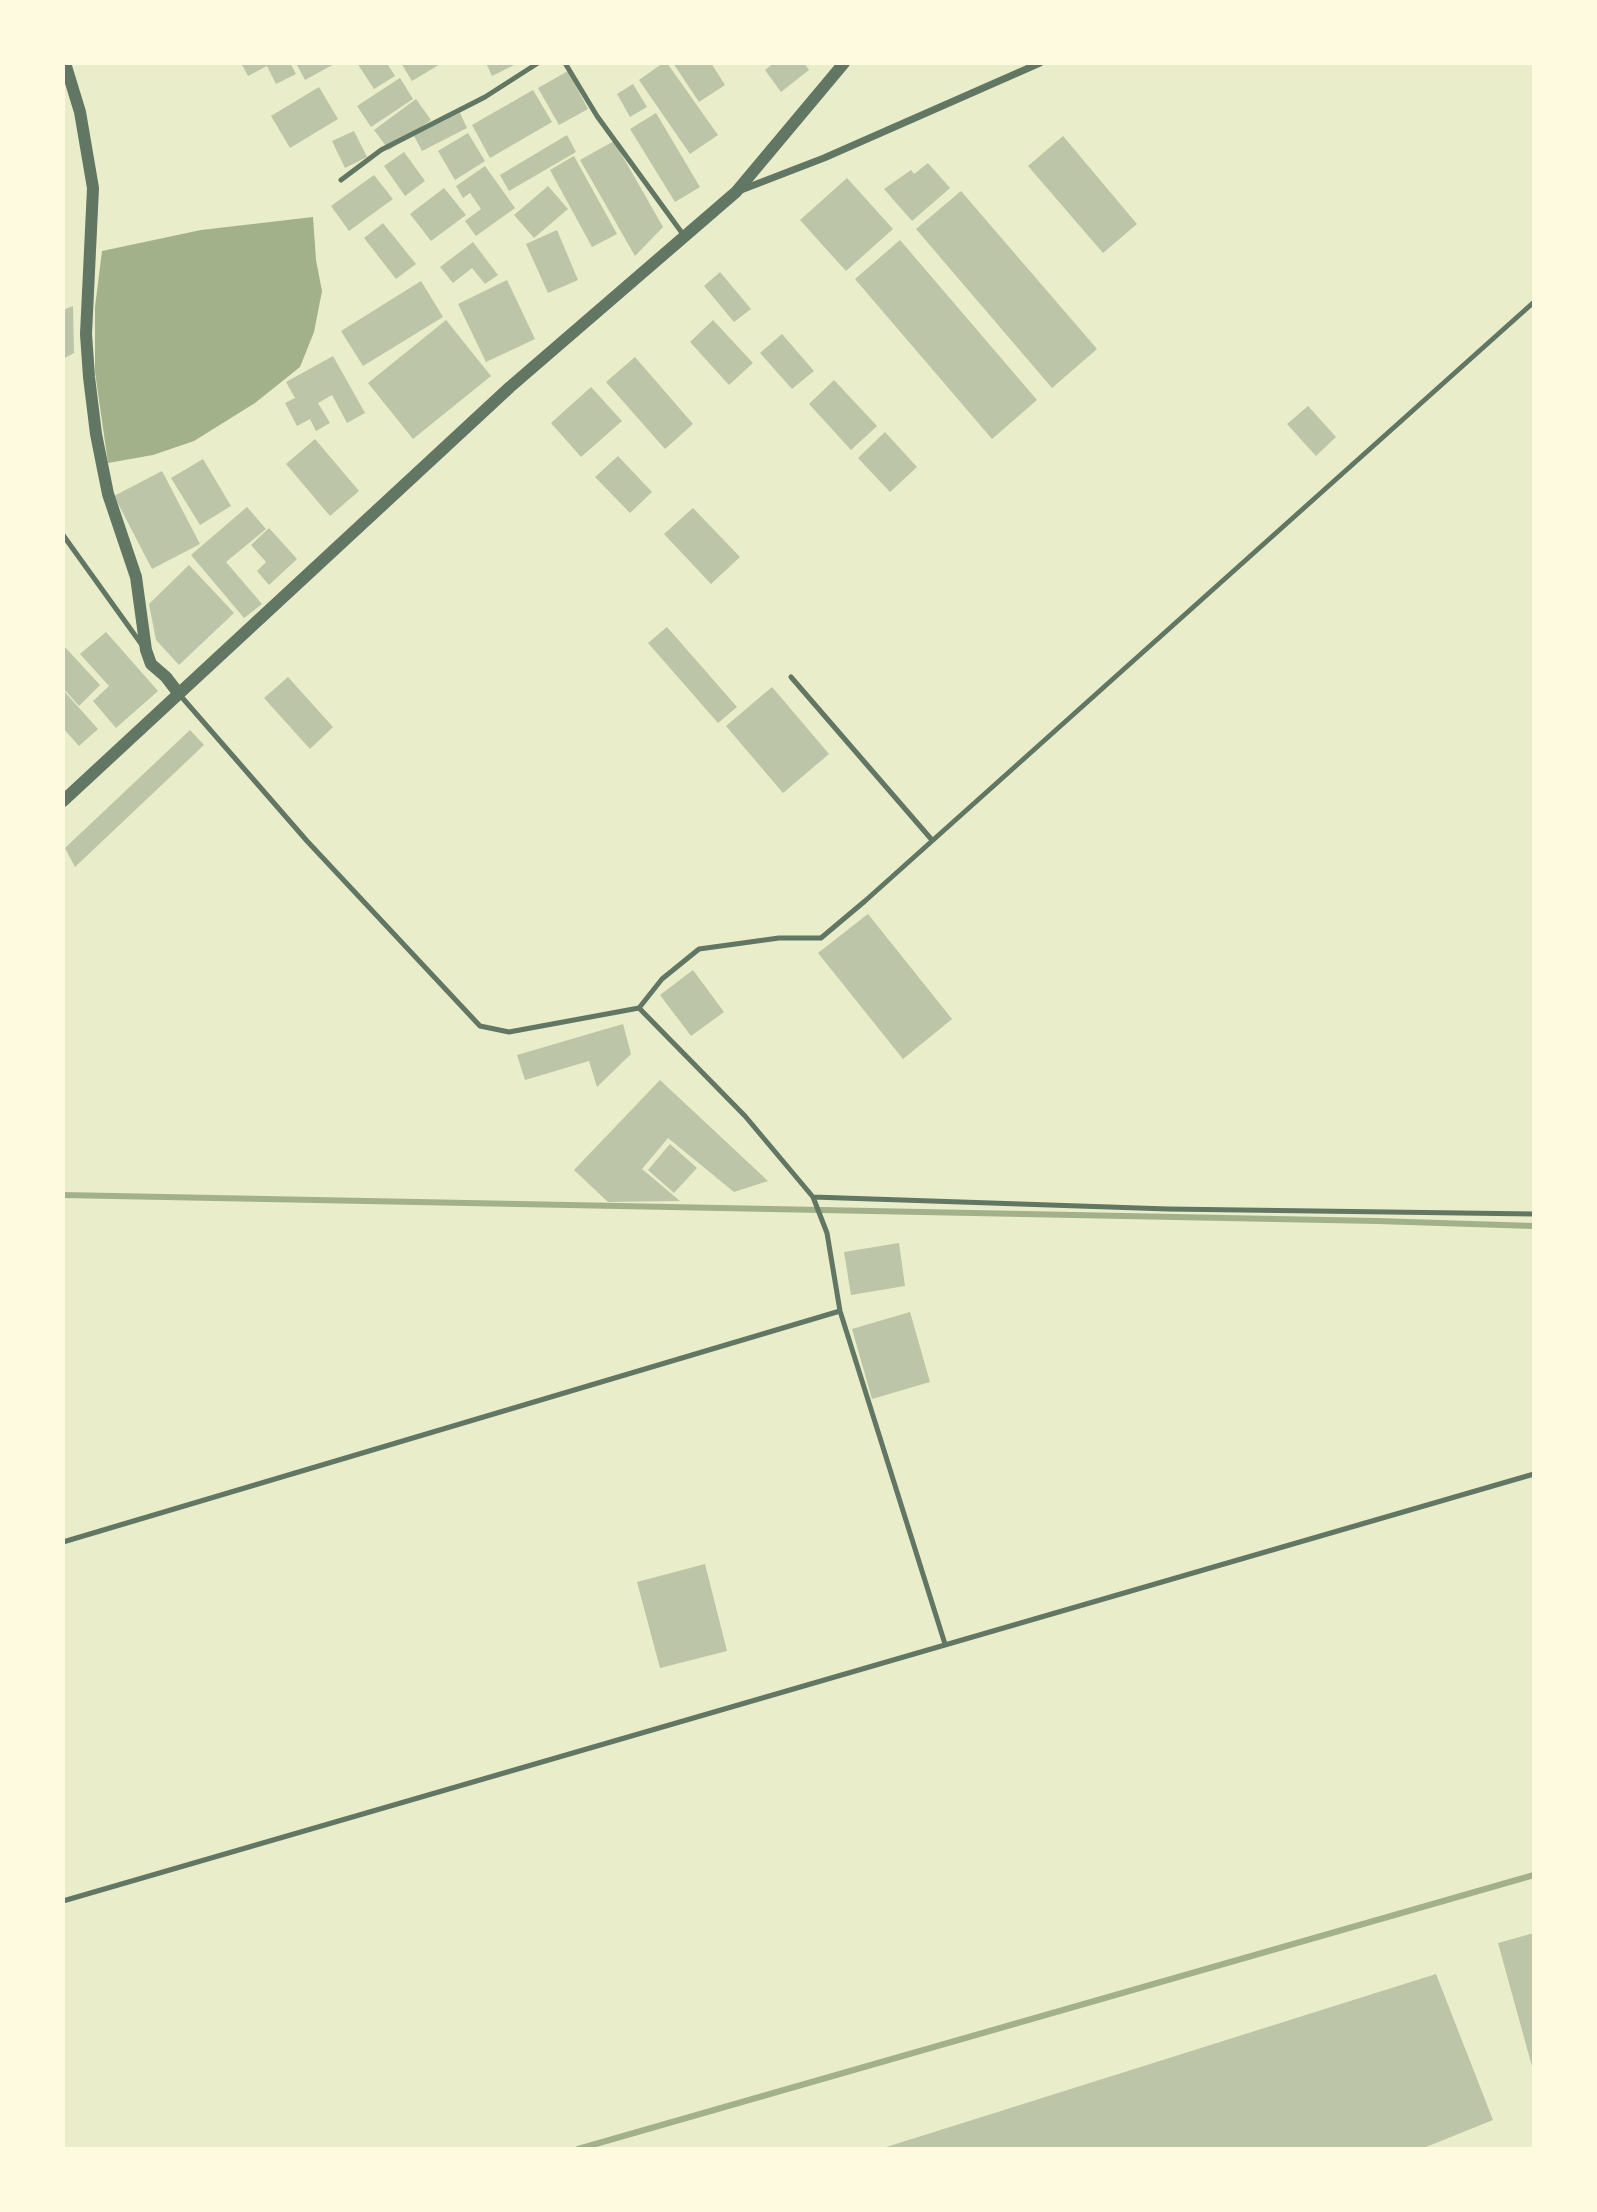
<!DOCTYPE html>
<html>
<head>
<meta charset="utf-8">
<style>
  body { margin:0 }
  #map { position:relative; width:1597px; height:2212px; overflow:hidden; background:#e9edc9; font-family:Karla,sans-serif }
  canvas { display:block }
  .frame { position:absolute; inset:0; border:65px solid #fefae0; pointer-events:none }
</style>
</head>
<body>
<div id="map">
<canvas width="1597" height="2212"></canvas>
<div class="frame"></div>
</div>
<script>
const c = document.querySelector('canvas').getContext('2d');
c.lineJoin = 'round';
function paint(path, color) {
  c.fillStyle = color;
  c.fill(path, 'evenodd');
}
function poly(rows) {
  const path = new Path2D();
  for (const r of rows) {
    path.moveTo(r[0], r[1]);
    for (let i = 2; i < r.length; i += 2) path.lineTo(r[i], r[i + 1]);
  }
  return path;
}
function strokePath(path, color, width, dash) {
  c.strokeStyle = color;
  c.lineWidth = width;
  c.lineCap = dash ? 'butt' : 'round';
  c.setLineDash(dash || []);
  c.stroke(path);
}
paint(poly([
  [313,217,316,260,322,291,314,332,300,367,255,403,194,441,153,455,108,463,95,372,95,307,102,251,201,230]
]), '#a3b18a');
strokePath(poly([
  [63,1195,1377,1221,1534,1226],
  [578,2149,1534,1875]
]), '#a3b18a', 6);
paint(poly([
  [241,63,290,63,296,74,276,84,267,66,248,76],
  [296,63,336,63,305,80],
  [357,63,387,63,395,76,374,89],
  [401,63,442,63,412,81],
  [486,63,518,63,492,76],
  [663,63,667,63,718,135,690,154,639,80],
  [673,63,711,63,725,85,699,102],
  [774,63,804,63,809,70,781,92,765,70],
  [568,71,588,109,559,125,538,88],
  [400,78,413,99,371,127,357,106],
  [633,84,647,107,630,117,617,94],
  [319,87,338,119,290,148,271,116],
  [533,90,552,122,490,158,472,125],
  [416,99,431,120,389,150,374,130],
  [460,113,467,128,422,151,414,136],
  [656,113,700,187,675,202,630,129],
  [354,131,367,157,345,168,332,141],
  [468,133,485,161,455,180,438,151],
  [567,135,576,152,509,191,500,175],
  [1063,136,1137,224,1103,253,1028,166],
  [614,141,663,227,635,256,580,160],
  [404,152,425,181,405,196,384,166],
  [574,156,617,234,592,247,550,170],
  [928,163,950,188,912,221,884,189,911,170,914,174],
  [485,166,515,208,476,236,465,221,481,209,470,193,463,198,456,186],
  [374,175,393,199,349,231,331,206],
  [847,178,893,229,846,271,800,220],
  [548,186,568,209,534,238,514,215],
  [444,188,466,215,431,241,410,214],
  [961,191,1097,349,1052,388,916,229],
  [383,223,416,264,396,279,364,238],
  [557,230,578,280,548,293,526,244],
  [900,240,1037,400,992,439,855,279],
  [473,242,498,275,485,284,472,268,453,283,440,267],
  [720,272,751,309,734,322,704,286],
  [507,280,535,339,486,362,458,304],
  [421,281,443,317,363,366,341,331],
  [73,306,74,353,63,359,63,310],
  [446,320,491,376,413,439,368,383],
  [713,320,753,363,729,385,690,342],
  [782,334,814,371,792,389,760,353],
  [333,356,365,413,347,423,332,395,318,403,330,423,316,431,310,419,297,426,285,403,295,398,286,382],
  [635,357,693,424,665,449,606,382],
  [834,380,877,426,851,450,809,404],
  [591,387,622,421,581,457,551,423],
  [1308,406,1336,437,1316,456,1287,424],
  [885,432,917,467,890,492,858,458],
  [315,439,359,491,330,516,286,464],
  [618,456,652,492,630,513,595,477],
  [203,459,231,506,200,525,171,478],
  [162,471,200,544,152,569,114,496],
  [247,507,266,529,226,562,262,604,244,618,191,555],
  [693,508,740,557,711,584,664,534],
  [269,528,297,559,269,585,257,571,266,562,251,545],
  [189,565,234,613,179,665,156,640,149,604],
  [667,627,737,707,718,723,648,643],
  [106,632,158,691,116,728,93,701,109,686,80,654],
  [63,645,100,685,79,706,63,688],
  [288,677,333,727,310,749,264,698],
  [772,687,829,754,783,793,726,726],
  [63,690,98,729,79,746,63,728],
  [190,730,204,745,75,867,65,848],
  [868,914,952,1019,903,1059,818,953],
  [693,970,724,1012,691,1036,660,995],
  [623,1024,631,1054,597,1087,589,1061,525,1080,517,1055],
  [660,1080,768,1181,734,1192,668,1138,642,1169,680,1201,608,1202,574,1170],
  [670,1144,697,1168,674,1193,648,1170],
  [899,1243,905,1286,851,1295,844,1252],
  [910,1312,930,1382,872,1399,852,1329],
  [705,1564,727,1651,660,1668,637,1582],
  [1534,1933,1534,2070,1533,2070,1498,1943],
  [1436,1974,1493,2120,1421,2149,880,2149]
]), '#bcc5a7');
strokePath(poly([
  [565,63,597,116,685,237],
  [341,180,381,150,485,97,538,63],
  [63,535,142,645],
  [791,677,932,840],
  [179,694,307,841,480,1026,509,1032,639,1008,662,979,699,949,779,938,821,938,865,901,1534,302],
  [639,1008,745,1116,813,1197,1168,1209,1534,1214],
  [813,1197,827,1233,840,1311,945,1644],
  [63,1542,840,1311],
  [63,1901,1534,1474]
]), '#617663', 5);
strokePath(poly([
  [741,190,824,158,1040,63]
]), '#617663', 7);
strokePath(poly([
  [65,63,80,112,93,188,86,334,89,377,96,434,108,494,136,577,146,650,151,664,166,677,179,694],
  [63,801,510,387,736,192,844,63]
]), '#617663', 12);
</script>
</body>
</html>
